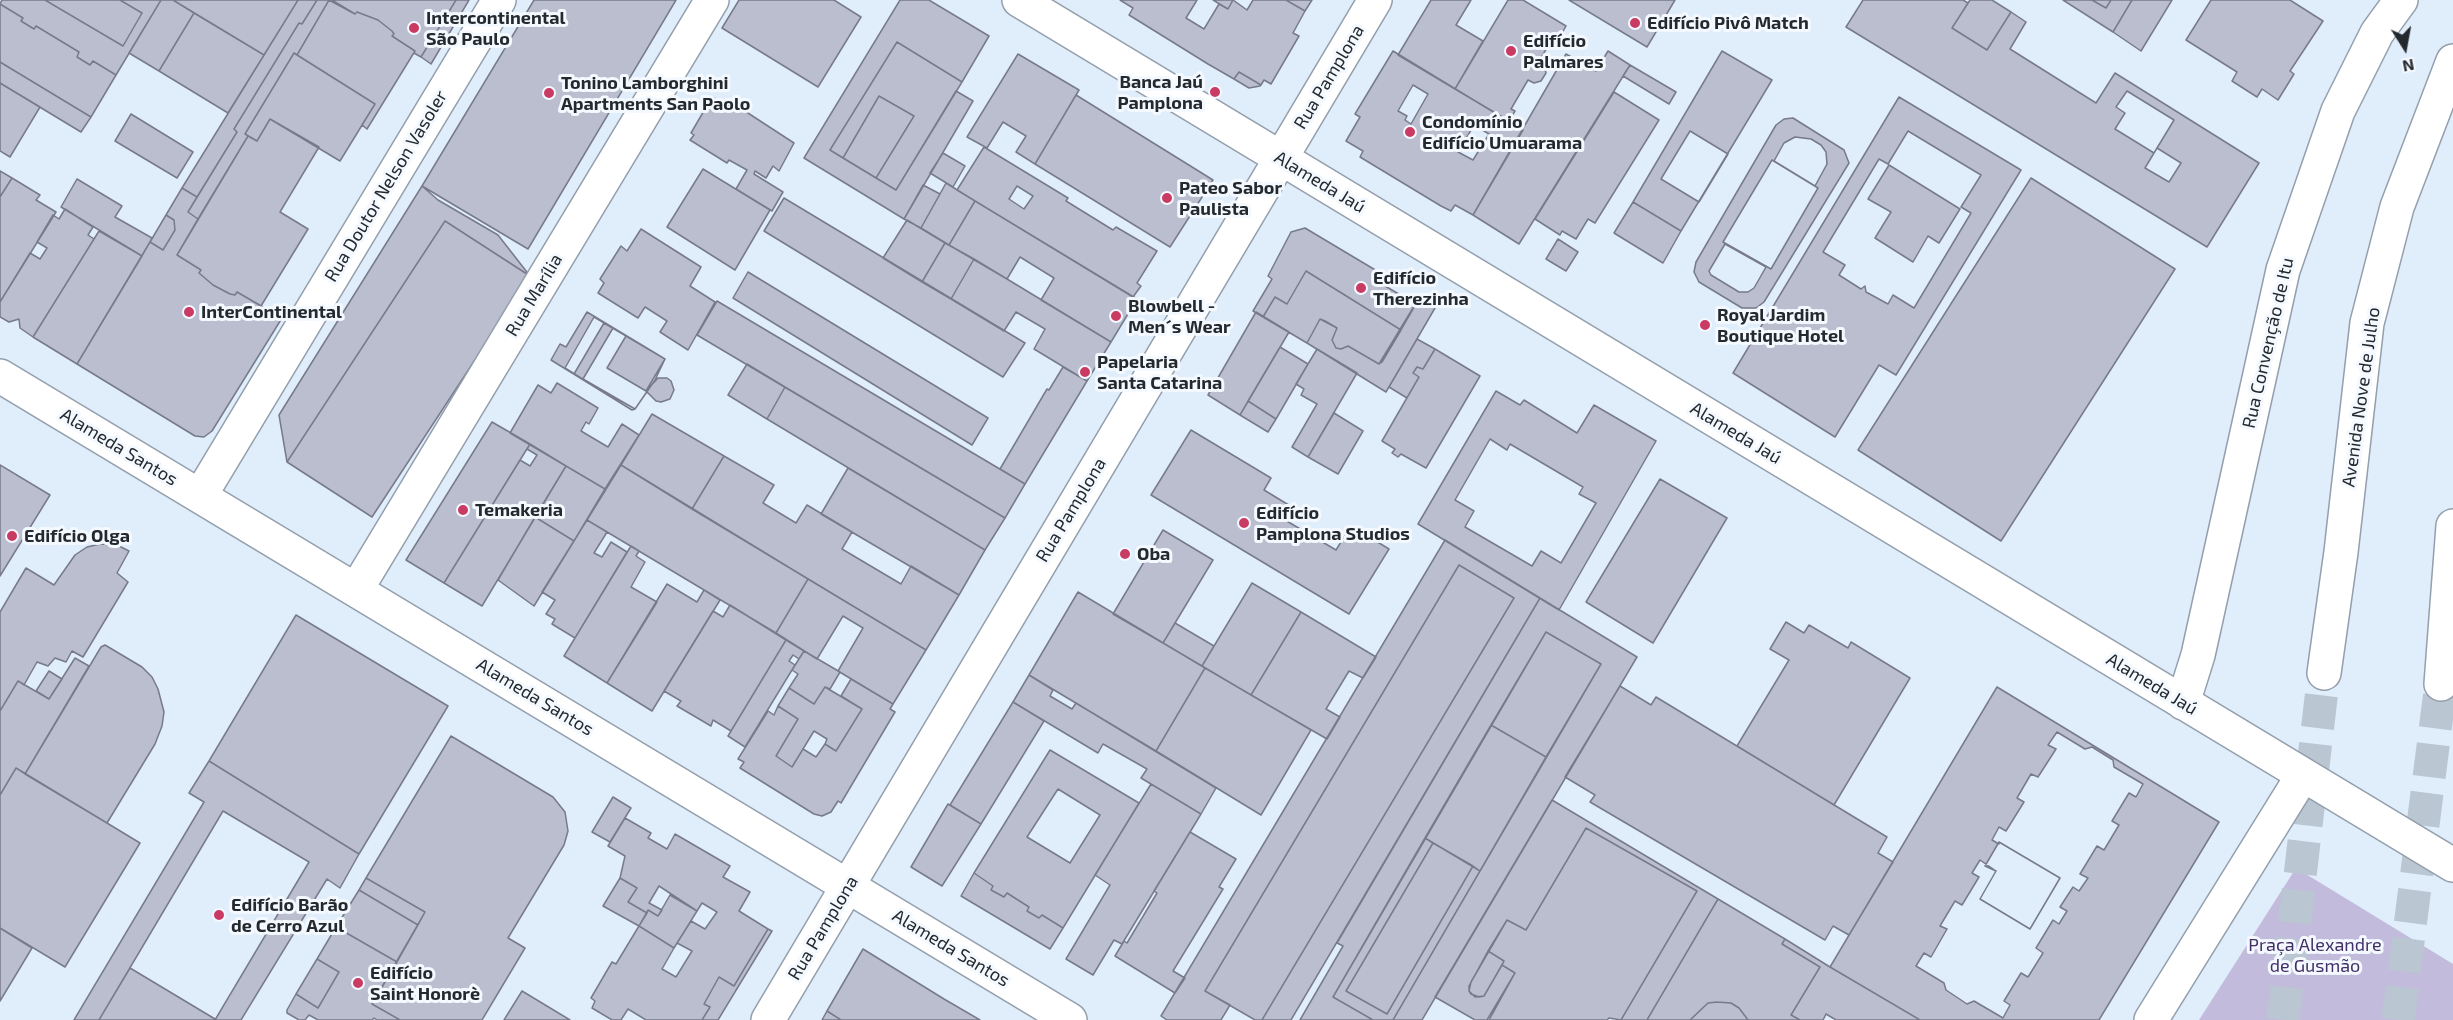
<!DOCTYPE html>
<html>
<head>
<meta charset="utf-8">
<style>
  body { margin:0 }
  #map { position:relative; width:2453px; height:1020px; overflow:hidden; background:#e0edfb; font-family:"Exo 2",sans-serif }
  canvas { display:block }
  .north { position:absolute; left:2375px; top:18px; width:60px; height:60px; -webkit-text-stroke:4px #f4f9ff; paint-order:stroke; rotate:169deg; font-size:16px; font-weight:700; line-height:24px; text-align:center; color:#24292e }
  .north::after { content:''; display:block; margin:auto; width:21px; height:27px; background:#24292e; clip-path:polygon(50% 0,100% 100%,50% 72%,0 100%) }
</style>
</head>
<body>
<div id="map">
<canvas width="2453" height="1020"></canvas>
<div class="north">N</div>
</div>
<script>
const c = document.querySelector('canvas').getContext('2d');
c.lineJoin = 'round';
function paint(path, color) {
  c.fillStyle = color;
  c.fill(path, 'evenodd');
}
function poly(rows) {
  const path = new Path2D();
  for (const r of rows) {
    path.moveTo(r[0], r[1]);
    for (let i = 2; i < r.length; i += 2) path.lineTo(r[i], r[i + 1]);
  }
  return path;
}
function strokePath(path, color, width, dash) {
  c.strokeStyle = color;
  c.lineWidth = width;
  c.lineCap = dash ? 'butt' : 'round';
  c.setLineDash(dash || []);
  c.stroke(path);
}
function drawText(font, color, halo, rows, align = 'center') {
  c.font = font + ' "Exo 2",sans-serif';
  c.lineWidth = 6;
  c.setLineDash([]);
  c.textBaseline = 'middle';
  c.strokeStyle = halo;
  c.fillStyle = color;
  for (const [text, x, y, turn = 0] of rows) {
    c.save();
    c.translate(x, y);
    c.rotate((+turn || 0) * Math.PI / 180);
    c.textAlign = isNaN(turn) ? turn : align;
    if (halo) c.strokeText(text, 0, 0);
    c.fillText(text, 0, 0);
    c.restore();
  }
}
paint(poly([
  [2296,868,2453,964,2453,1020,2199,1020]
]), '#c3bbdc');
const building = poly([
  [2,0,45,0,123,46,142,13,120,0,161,0,116,75,93,61,90,65,77,57,79,52,36,26,34,29,21,21,23,18,0,4,2,0],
  [45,0,120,0,142,13,123,46,45,0],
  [161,0,173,0,194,13,159,71,129,53,161,0],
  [173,0,298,0,264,55,173,0],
  [298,0,317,0,302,24,299,23,234,129,237,132,197,197,182,188,298,0],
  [317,0,329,0,297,55,294,53,245,134,248,136,198,219,188,212,237,132,234,129,299,23,302,24,317,0],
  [329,0,355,14,357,12,378,20,392,31,394,34,392,36,415,51,367,129,362,125,375,104,297,55,329,0],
  [332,0,456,0,421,57,414,53,415,51,392,36,394,34,392,31,378,20,357,12,355,14,332,0],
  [456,0,469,0,431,64,421,57,456,0],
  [534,0,676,0,528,249,422,186,534,0],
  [739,0,834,0,861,17,818,87,722,28,739,0],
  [900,0,929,0,989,36,962,82,897,42,830,150,896,190,956,91,973,101,904,219,804,158,900,0],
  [1120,0,1197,0,1186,18,1204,29,1219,4,1228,9,1233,0,1247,10,1253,0,1286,0,1305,11,1293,33,1299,36,1271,84,1264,80,1261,85,1239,72,1234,79,1208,64,1129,15,1133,8,1120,0],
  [1213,0,1233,0,1228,9,1213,0],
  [1286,0,1312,0,1305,11,1286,0],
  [1431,0,1471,0,1456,25,1483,41,1455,89,1398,55,1431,0],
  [1508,0,1523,0,1566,26,1561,35,1556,33,1539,61,1544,65,1546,73,1541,81,1534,83,1528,80,1511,109,1515,111,1509,121,1455,89,1508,0],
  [1569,0,1675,0,1647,47,1569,0],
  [1863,0,1963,0,1968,3,1952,28,1987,50,2011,12,2026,22,2010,49,2096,103,2115,73,2259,163,2207,247,1846,27,1863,0],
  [2157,148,2181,163,2169,182,2145,168,2157,148],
  [1970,0,1992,0,2011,12,1987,50,1952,28,1970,0],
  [2063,0,2092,0,2106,8,2111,0,2132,0,2113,32,2063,0],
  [2092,0,2111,0,2106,8,2092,0],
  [2132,0,2172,0,2141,51,2113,32,2132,0],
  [2211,0,2290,0,2323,21,2290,71,2294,74,2278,100,2262,89,2257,97,2232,81,2237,72,2186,40,2211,0],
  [0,4,23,18,21,21,34,29,36,26,79,52,77,57,90,65,93,61,116,75,91,117,0,62,0,4],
  [194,13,264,55,228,113,159,71,194,13],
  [897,42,962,82,896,190,876,178,914,116,879,96,843,158,830,150,897,42],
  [1393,51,1523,130,1473,215,1455,205,1451,211,1441,206,1360,157,1363,151,1346,141,1360,117,1355,114,1393,51],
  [1413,85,1428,94,1411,124,1405,120,1407,116,1398,111,1413,85],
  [1474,125,1489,134,1473,160,1458,152,1474,125],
  [1608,51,1630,65,1519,244,1473,215,1566,54,1596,71,1608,51],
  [1722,51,1772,80,1681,231,1633,202,1722,51],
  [294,53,375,104,340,161,270,119,257,141,245,134,294,53],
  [1018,54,1079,90,1035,164,1016,152,1026,136,1003,122,987,148,967,137,1018,54],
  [0,62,91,117,81,132,0,83,0,62],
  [1630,65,1676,92,1669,104,1623,76,1630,65],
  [1239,72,1261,85,1260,86,1249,88,1234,79,1239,72],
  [0,83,40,107,10,157,0,151,0,83],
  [2127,91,2174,120,2154,153,2115,129,2125,113,2116,107,2127,91],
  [1614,92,1659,120,1595,223,1588,219,1576,239,1562,231,1560,235,1535,219,1614,92],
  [1076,95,1213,180,1170,247,1035,164,1076,95],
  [879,96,914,116,876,178,843,158,879,96],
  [712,97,728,106,731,102,794,143,779,171,773,166,766,178,755,171,754,174,783,192,772,211,736,189,747,170,729,160,727,163,690,140,694,135,691,133,712,97],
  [1899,97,2021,170,1896,375,1879,365,1835,437,1733,373,1899,97],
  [131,114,193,152,177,178,115,141,131,114],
  [1793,118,1844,150,1849,163,1764,302,1756,308,1742,308,1699,282,1694,272,1696,262,1776,125,1784,119,1793,118],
  [270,119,319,147,280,212,308,229,261,306,237,292,235,295,230,294,213,285,199,273,201,270,177,255,248,136,257,141,270,119],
  [1690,131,1728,154,1699,202,1661,179,1690,131],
  [1908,131,1981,175,1961,207,1971,213,1914,308,1893,295,1888,304,1866,292,1865,286,1861,289,1839,275,1845,265,1823,252,1879,159,1888,164,1908,131],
  [1795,137,1811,139,1821,145,1826,152,1827,164,1815,186,1774,161,1784,143,1795,137],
  [984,147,1068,198,1066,201,1113,230,1116,227,1157,251,1137,283,1141,286,1133,297,957,190,984,147],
  [1017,186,1033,196,1024,209,1009,199,1017,186],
  [943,153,965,166,953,187,930,173,943,153],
  [1772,160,1818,188,1771,269,1723,242,1772,160],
  [1889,165,1960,209,1939,243,1928,236,1913,262,1875,238,1891,212,1868,199,1889,165],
  [703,169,770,210,735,270,667,227,703,169],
  [0,171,12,178,0,197,0,171],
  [12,178,40,195,36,200,56,212,0,302,0,197,12,178],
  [2031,178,2175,269,2001,541,1858,450,2031,178],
  [77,179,122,206,115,217,152,238,142,256,61,207,77,179],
  [946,183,975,201,949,245,921,228,946,183],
  [923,185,940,194,921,228,904,219,923,185],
  [422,186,438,200,498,235,530,276,445,221,287,462,279,415,422,186],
  [182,188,197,197,188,212,198,219,177,255,201,270,199,273,213,285,230,294,235,295,237,292,282,318,212,431,204,437,195,436,77,364,150,242,163,250,175,230,174,220,166,215,182,188],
  [784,198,1025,343,1003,377,764,231,784,198],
  [975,201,1137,299,1111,342,1041,300,1054,278,1020,257,1007,279,949,245,975,201],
  [1633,202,1681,231,1663,263,1614,233,1633,202],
  [65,209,93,227,88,235,94,239,33,337,20,328,19,319,9,322,0,317,0,302,30,253,40,259,47,248,37,242,53,215,59,219,65,209],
  [166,215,174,220,175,230,163,250,150,242,166,215],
  [907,220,945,243,922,282,883,258,907,220],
  [445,221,530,276,372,517,287,462,445,221],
  [1305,228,1377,271,1373,279,1416,304,1401,330,1306,271,1287,304,1275,297,1263,317,1253,311,1272,279,1268,276,1291,232,1305,228],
  [641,229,701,267,690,286,715,302,688,350,660,332,667,321,645,307,638,318,598,293,604,283,600,279,621,246,627,251,641,229],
  [99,231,142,256,77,364,33,337,99,231],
  [1558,239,1578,252,1566,271,1546,259,1558,239],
  [945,243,974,259,951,299,922,282,945,243],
  [1725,244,1766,267,1754,288,1748,292,1739,292,1711,275,1709,271,1725,244],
  [974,259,1111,342,1087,381,1034,349,1045,329,1016,312,1004,331,951,299,974,259],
  [1306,271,1401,330,1382,362,1379,364,1348,346,1341,349,1336,348,1332,340,1337,328,1325,321,1320,319,1307,343,1263,317,1275,297,1287,304,1306,271],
  [748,272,988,418,972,445,733,298,748,272],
  [1419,298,1435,308,1386,392,1307,343,1320,319,1337,328,1332,340,1336,348,1341,349,1348,346,1379,364,1419,298],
  [717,301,1025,484,1005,518,697,335,717,301],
  [587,312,665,359,655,380,635,409,632,410,551,360,560,344,566,347,587,312],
  [1256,312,1289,332,1240,415,1208,395,1256,312],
  [594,317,665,359,655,380,635,409,632,410,565,368,594,317],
  [604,323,665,359,655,380,635,409,574,374,604,323],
  [613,328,665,359,655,380,635,409,583,379,613,328],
  [626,336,665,359,646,391,607,368,626,336],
  [1417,339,1435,349,1423,369,1417,367,1413,373,1419,377,1407,398,1389,387,1417,339],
  [1280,347,1308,364,1276,419,1248,401,1280,347],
  [1317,349,1357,373,1308,457,1292,447,1317,404,1301,395,1304,389,1296,384,1317,349],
  [1435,349,1480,376,1426,468,1401,454,1398,457,1392,453,1395,449,1382,441,1419,377,1413,373,1417,367,1423,369,1435,349],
  [747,364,785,387,767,419,728,395,747,364],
  [1063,367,1087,381,1025,484,1000,469,1047,389,1049,390,1063,367],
  [658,378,667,378,671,381,674,390,670,399,661,402,656,401,646,391,658,378],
  [557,383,598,408,589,424,586,422,581,431,608,447,622,424,639,435,605,489,510,433,538,385,551,393,557,383],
  [785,387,1005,518,985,550,767,419,785,387],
  [1496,391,1520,405,1524,400,1577,433,1594,405,1656,441,1559,610,1418,524,1496,391],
  [1248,401,1276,419,1268,432,1240,415,1248,401],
  [1334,413,1363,431,1338,474,1308,457,1334,413],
  [652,414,724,456,692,509,621,465,652,414],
  [492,422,530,444,444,583,406,560,492,422],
  [1191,430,1271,478,1264,490,1292,507,1285,520,1336,550,1351,526,1389,549,1349,614,1151,495,1191,430],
  [1490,439,1507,450,1510,444,1583,487,1579,494,1596,503,1561,563,1541,551,1532,566,1465,527,1474,511,1455,500,1490,439],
  [530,444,566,466,482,606,444,583,520,460,530,466,537,455,527,449,530,444],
  [724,456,774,485,763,503,796,523,807,505,852,532,842,549,901,584,911,566,959,595,926,650,692,509,724,456],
  [0,465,50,495,0,576,0,465],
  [621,465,808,579,776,633,587,520,621,465],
  [566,466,605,489,574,541,535,517,566,466],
  [848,468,985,550,959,595,821,514,848,468],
  [1660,479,1727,518,1653,643,1586,602,1660,479],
  [535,517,574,541,534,606,498,580,535,517],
  [587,520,607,532,594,553,602,557,611,542,627,552,575,638,552,624,555,619,546,614,555,600,542,592,587,520],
  [1163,530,1213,560,1163,643,1113,614,1163,530],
  [1445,540,1540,598,1291,1020,1262,1020,1514,598,1459,565,1205,991,1230,1005,1221,1020,1167,1020,1161,1016,1445,540],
  [100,544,117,545,129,551,117,573,128,582,83,657,72,651,66,662,55,658,48,666,37,662,24,685,18,681,0,711,0,612,26,568,54,585,75,555,87,547,100,544],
  [631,546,639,551,636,556,645,562,631,587,657,602,607,683,564,656,631,546],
  [1459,565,1514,598,1262,1020,1255,1020,1205,991,1459,565],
  [808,579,926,650,893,704,838,671,863,628,843,616,817,659,776,633,808,579],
  [1252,583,1301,612,1251,695,1202,666,1252,583],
  [667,584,697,602,704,590,720,600,652,711,607,683,667,584],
  [1078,592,1205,668,1156,751,1029,675,1078,592],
  [1540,598,1637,657,1422,1020,1393,1020,1601,664,1546,632,1333,997,1373,1020,1300,1020,1343,946,1337,943,1540,598],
  [730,605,786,640,731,731,713,720,711,726,677,706,681,701,664,691,713,611,723,617,730,605],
  [1301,612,1376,657,1363,678,1349,671,1326,709,1340,717,1327,739,1251,695,1301,612],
  [296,615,448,706,359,854,209,761,296,615],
  [1786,622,1804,633,1809,625,1848,648,1851,642,1910,678,1834,805,1737,746,1789,660,1770,649,1786,622],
  [1175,623,1214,646,1202,666,1163,643,1175,623],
  [1546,632,1601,664,1546,757,1491,725,1546,632],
  [786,640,804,651,799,659,793,655,789,661,795,665,745,747,728,736,786,640],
  [105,645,142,667,152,677,158,689,164,712,162,726,155,744,107,823,25,774,101,647,105,645],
  [804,651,840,672,830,689,825,687,814,704,789,688,798,674,792,670,804,651],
  [75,658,89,666,25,774,16,768,0,795,0,711,18,681,49,699,75,658],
  [1205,668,1311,730,1261,815,1156,751,1205,668],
  [49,671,62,679,49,699,36,691,49,671],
  [1029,675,1053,690,1050,696,1072,709,1076,703,1216,788,1201,814,1141,778,1147,769,1103,744,1098,753,1013,702,1029,675],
  [851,679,893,704,890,709,895,712,841,803,838,801,831,812,822,816,814,814,740,768,744,762,738,759,768,711,774,715,778,706,798,719,776,756,792,767,803,749,816,757,825,744,836,751,862,709,841,696,851,679],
  [1620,686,1651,705,1656,697,1887,837,1878,853,1893,862,1849,935,1833,926,1825,940,1590,802,1595,795,1565,777,1620,686],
  [825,687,862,709,836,751,825,744,827,739,814,731,792,767,776,756,798,719,778,706,789,688,814,704,825,687],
  [1997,687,2219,822,2099,1020,1920,1020,1830,967,1997,687],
  [1013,702,1044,721,981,824,950,805,1013,702],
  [1491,725,1546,757,1480,871,1425,838,1491,725],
  [2057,732,2085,749,2092,747,2113,760,2114,767,2143,784,2136,797,2129,793,2112,821,2119,825,2104,850,2097,846,2080,874,2088,878,2079,891,2073,887,2060,907,2067,911,2059,924,2053,920,2036,948,2043,953,2028,977,2021,973,2004,1001,2010,1005,2003,1018,1974,1001,1967,1004,1946,990,1944,983,1916,966,1924,953,1931,957,1947,929,1940,926,1955,901,1962,905,1979,877,1972,873,1980,860,1996,871,1980,899,2030,929,2060,878,1999,842,1999,844,1992,840,1999,827,2006,831,2024,802,2017,798,2031,774,2038,777,2056,749,2048,745,2057,732],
  [451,736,553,797,565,812,568,831,564,845,508,938,525,948,482,1020,400,1020,372,1004,425,912,366,878,451,736],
  [1050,750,1139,803,1063,928,1042,915,1039,918,1027,911,1029,907,1007,893,1004,897,991,890,993,886,974,873,1050,750],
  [209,761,359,854,340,888,327,879,241,1020,74,1020,204,802,189,793,209,761],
  [16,768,140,843,65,967,0,928,0,795,16,768],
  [1151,784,1201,814,1122,944,1114,940,1093,975,1066,959,1110,885,1095,875,1151,784],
  [1058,789,1100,815,1070,863,1027,837,1058,789],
  [613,797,631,808,610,842,592,832,613,797],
  [1552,800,1718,899,1647,1020,1621,1020,1697,891,1586,828,1526,930,1507,920,1471,982,1469,991,1471,994,1479,997,1484,996,1502,965,1515,973,1487,1020,1475,1020,1435,997,1552,800],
  [948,804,981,824,942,886,911,867,948,804],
  [223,811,309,862,215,1020,99,1020,223,811],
  [625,818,651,833,648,838,667,849,675,834,730,866,723,877,750,892,739,911,768,929,734,986,719,977,704,1004,710,1007,702,1020,646,1020,628,1009,621,1020,612,1020,592,1008,595,1001,591,998,612,962,616,964,639,926,674,948,662,969,676,977,692,951,677,943,691,921,705,929,717,912,702,903,697,911,659,886,649,903,662,910,658,916,648,910,647,913,628,902,637,888,620,878,625,856,608,846,625,818],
  [1586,828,1697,891,1621,1020,1609,1018,1607,1020,1489,1020,1515,973,1502,965,1504,961,1488,951,1507,920,1526,930,1586,828],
  [1190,832,1236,859,1219,887,1223,889,1173,971,1185,978,1175,993,1115,956,1124,941,1127,943,1157,893,1154,891,1190,832],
  [1425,838,1433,843,1346,991,1387,1014,1473,866,1480,871,1393,1020,1373,1020,1333,997,1425,838],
  [1999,842,2060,878,2030,929,1980,899,1996,871,1985,866,1999,842],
  [1433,843,1473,866,1387,1014,1346,991,1433,843],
  [974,873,993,886,991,890,1004,897,1007,893,1029,907,1027,911,1039,918,1042,915,1063,928,1050,949,961,896,974,873],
  [366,878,425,912,418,925,359,890,366,878],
  [620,878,637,888,628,902,647,913,639,926,603,906,620,878],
  [359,890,418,925,397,962,336,927,359,890],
  [670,895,697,911,674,948,639,926,648,910,658,916,670,895],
  [1718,899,1785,939,1782,944,1820,967,1791,1015,1800,1020,1748,1020,1739,1008,1731,1003,1717,1002,1708,1003,1690,1020,1647,1020,1718,899],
  [336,927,397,962,372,1004,400,1020,377,1020,374,1018,372,1020,318,1020,309,1015,305,1020,299,1020,287,1013,287,1010,296,994,318,1008,339,972,317,959,336,927],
  [0,928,32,948,0,1001,0,928],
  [768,929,772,931,718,1020,702,1020,710,1007,704,1004,719,977,734,986,768,929],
  [1785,939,1830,967,1920,1020,1836,1020,1826,1014,1823,1020,1800,1020,1791,1015,1820,967,1782,944,1785,939],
  [863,949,944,999,980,1020,841,1020,827,1011,863,949],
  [1488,951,1504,961,1484,996,1475,997,1469,991,1469,986,1488,951],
  [317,959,339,972,318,1008,296,994,317,959],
  [130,968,215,1019,215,1020,99,1020,130,968],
  [522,991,570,1020,504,1020,522,991],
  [1717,1002,1731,1003,1739,1008,1748,1020,1690,1020,1708,1003,1717,1002],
  [827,1011,841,1020,822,1020,827,1011]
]);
paint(building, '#babecf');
strokePath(building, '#767a89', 1.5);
strokePath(poly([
  [2283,1020,2324,673],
  [2398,1020,2441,684]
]), '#bac6d2', 33, [33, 16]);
const minor = poly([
  [1019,0,2453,865],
  [0,376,1070,1020],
  [200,496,499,0],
  [356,590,712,0],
  [2183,703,2198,655,2283,270,2338,111,2377,33,2401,0],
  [768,1020,1375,0],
  [2151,1020,2303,775]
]);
const major = poly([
  [2324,673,2341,552,2367,323,2397,207,2453,61],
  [2441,684,2453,526]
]);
strokePath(minor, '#939fac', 36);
strokePath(major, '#939fac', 36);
strokePath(minor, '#fff', 33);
strokePath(major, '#fff', 33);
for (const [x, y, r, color] of [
  [1635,23,6,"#c93b63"],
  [414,28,6,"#c93b63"],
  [1511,51,6,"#c93b63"],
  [1215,92,6,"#c93b63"],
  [549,93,6,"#c93b63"],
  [1410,132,6,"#c93b63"],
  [1167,198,6,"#c93b63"],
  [1361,288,6,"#c93b63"],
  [189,312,6,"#c93b63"],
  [1116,316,6,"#c93b63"],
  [1705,325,6,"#c93b63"],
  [1085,372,6,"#c93b63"],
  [463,510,6,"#c93b63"],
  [1244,523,6,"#c93b63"],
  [12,536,6,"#c93b63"],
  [1125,554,6,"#c93b63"],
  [219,915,6,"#c93b63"],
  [358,983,6,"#c93b63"]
]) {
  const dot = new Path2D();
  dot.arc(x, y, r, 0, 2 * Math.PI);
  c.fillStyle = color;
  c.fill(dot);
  strokePath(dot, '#f4f9ff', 2);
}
drawText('bold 18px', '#24292e', '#f4f9ff', [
  ["Intercontinental",426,18],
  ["São Paulo",426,39],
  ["Edifício Pivô Match",1647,23],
  ["Edifício",1523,41],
  ["Palmares",1523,62],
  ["Banca Jaú",1203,82,"right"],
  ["Pamplona",1203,103,"right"],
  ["Tonino Lamborghini",561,83],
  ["Apartments San Paolo",561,104],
  ["Condomínio",1422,122],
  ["Edifício Umuarama",1422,143],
  ["Pateo Sabor",1179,188],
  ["Paulista",1179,209],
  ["Edifício",1373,278],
  ["Therezinha",1373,299],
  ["Blowbell -",1128,306],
  ["Men´s Wear",1128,327],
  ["InterContinental",201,312],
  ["Royal Jardim",1717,315],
  ["Boutique Hotel",1717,336],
  ["Papelaria",1097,362],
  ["Santa Catarina",1097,383],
  ["Temakeria",475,510],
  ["Edifício",1256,513],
  ["Pamplona Studios",1256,534],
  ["Edifício Olga",24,536],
  ["Oba",1137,554],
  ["Edifício Barão",231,905],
  ["de Cerro Azul",231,926],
  ["Edifício",370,973],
  ["Saint Honorè",370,994]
], 'left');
drawText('18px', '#24292e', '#f4f9ff', [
  ["Rua Pamplona",1329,77,-59],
  ["Alameda Jaú",1320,182,31],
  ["Rua Doutor Nelson Vasoler",386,186,-59],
  ["Rua Marília",534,295,-59],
  ["Rua Convenção de Itu",2268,343,-77],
  ["Avenida Nove de Julho",2361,397,-82],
  ["Alameda Jaú",1736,433,31],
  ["Alameda Santos",119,447,31],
  ["Rua Pamplona",1071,510,-59],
  ["Alameda Jaú",2152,684,31],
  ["Alameda Santos",535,697,31],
  ["Rua Pamplona",823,928,-59],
  ["Alameda Santos",951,948,31]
]);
drawText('18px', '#422f67', '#f4f9ff', [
  ["Praça Alexandre",2315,945],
  ["de Gusmão",2315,966]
]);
</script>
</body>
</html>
